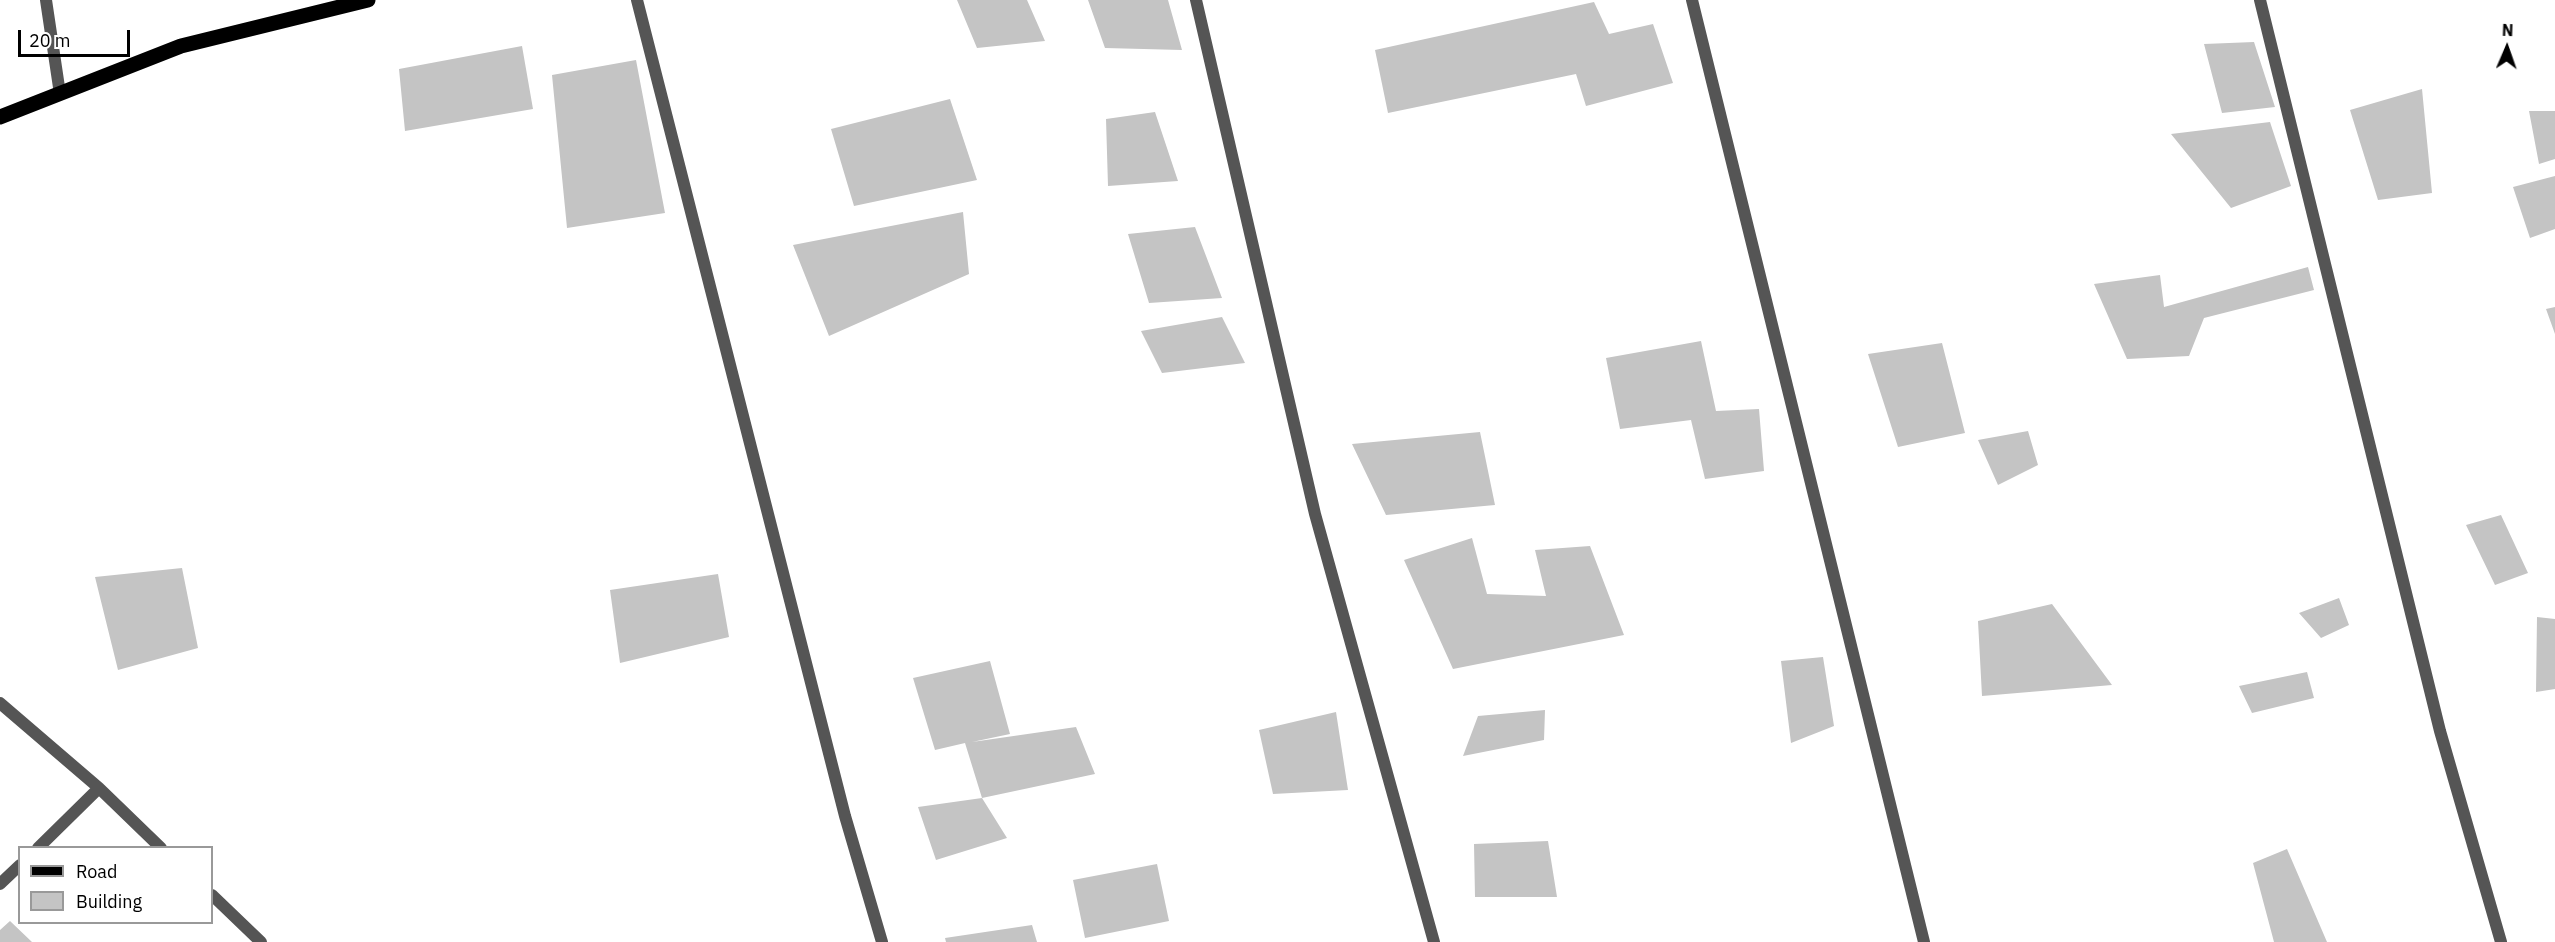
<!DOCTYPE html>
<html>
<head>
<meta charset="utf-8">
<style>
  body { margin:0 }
  #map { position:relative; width:2555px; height:942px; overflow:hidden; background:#fff; font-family:"IBM Plex Sans",sans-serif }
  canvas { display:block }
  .legend { position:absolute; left:18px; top:846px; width:195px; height:78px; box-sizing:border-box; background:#fff; border:2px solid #999; margin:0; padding:8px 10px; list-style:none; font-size:18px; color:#000 }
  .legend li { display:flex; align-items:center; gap:12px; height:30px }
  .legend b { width:30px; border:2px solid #999 }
  .north { position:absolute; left:2477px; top:18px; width:60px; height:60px; -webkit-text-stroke:4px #fff; paint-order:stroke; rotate:2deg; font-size:16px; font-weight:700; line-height:24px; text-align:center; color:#000 }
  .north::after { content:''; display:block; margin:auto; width:21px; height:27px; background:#000; clip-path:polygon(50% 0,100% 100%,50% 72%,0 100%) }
  .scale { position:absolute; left:18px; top:30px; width:112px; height:27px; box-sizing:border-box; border:3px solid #000; border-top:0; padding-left:8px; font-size:18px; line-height:21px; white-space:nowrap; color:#000; -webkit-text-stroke:4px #fff; paint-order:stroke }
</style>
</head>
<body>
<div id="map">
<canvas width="2555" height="942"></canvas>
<ul class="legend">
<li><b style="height:8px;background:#000"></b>Road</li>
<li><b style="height:16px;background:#c4c4c4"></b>Building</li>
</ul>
<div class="north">N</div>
<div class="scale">20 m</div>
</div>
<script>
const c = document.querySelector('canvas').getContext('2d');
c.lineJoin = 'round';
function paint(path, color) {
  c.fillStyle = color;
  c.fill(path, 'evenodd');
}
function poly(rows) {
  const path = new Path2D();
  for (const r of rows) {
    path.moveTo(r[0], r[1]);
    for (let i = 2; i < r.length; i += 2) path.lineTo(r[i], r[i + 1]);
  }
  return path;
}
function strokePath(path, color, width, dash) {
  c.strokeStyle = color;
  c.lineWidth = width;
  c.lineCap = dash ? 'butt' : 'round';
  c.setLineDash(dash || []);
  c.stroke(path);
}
paint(poly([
  [957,0,1027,0,1045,41,977,48],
  [1088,0,1168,0,1182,50,1105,48],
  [1594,2,1609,34,1653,24,1673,83,1586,106,1576,74,1388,113,1375,50],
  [2254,42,2275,107,2222,113,2204,44],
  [522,46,533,109,405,131,399,69],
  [636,60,665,213,567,228,552,75],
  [2422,89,2432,193,2378,200,2350,110],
  [950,99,977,180,854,206,831,129],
  [2529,111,2555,111,2555,159,2539,164],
  [1155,112,1178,181,1108,186,1106,119],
  [2270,122,2291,186,2231,208,2171,134],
  [2555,176,2555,229,2530,238,2513,187],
  [963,212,969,274,829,336,793,245],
  [1195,227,1222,298,1149,303,1128,234],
  [2308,267,2314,290,2204,318,2189,356,2127,359,2094,284,2160,275,2164,307],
  [2555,307,2555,334,2546,309],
  [1222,317,1245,363,1162,373,1141,331],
  [1701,341,1716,411,1759,409,1764,471,1705,479,1691,420,1620,429,1606,358],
  [1942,343,1965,433,1898,447,1868,354],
  [2028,431,2038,465,1998,485,1978,440],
  [1480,432,1495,505,1386,515,1352,444],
  [2501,515,2528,573,2495,585,2466,525],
  [1472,538,1487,594,1546,596,1535,550,1590,546,1624,635,1453,669,1404,560],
  [182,568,198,648,118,670,95,577],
  [718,574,729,637,620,663,610,590],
  [2339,598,2349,625,2321,638,2299,613],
  [2052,604,2112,685,1982,696,1978,621],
  [2537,617,2555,619,2555,689,2536,692],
  [1823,657,1834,726,1791,743,1781,661],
  [990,661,1010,734,972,742,1076,727,1095,774,982,798,1007,838,936,860,918,807,982,798,965,743,935,750,913,678],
  [2307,672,2314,698,2252,713,2239,686],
  [1545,710,1544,740,1463,756,1478,716],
  [1336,712,1348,790,1273,794,1259,730],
  [1548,841,1557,897,1475,897,1474,844],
  [2287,849,2327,942,2274,942,2253,863],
  [1157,864,1169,921,1085,938,1073,880],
  [10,921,32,942,0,942,0,930],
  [1032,925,1037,942,946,942,945,938]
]), '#c4c4c4');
strokePath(poly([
  [46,0,60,94],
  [637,0,845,816,882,942],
  [1196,0,1315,514,1434,942],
  [1692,0,1924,942],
  [2260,0,2440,731,2501,942],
  [0,703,99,788,161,848],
  [38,848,99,788],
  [0,884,20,865],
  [212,895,261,942]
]), '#555', 12);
strokePath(poly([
  [0,117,181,46,368,0]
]), '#000', 15);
</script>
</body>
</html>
